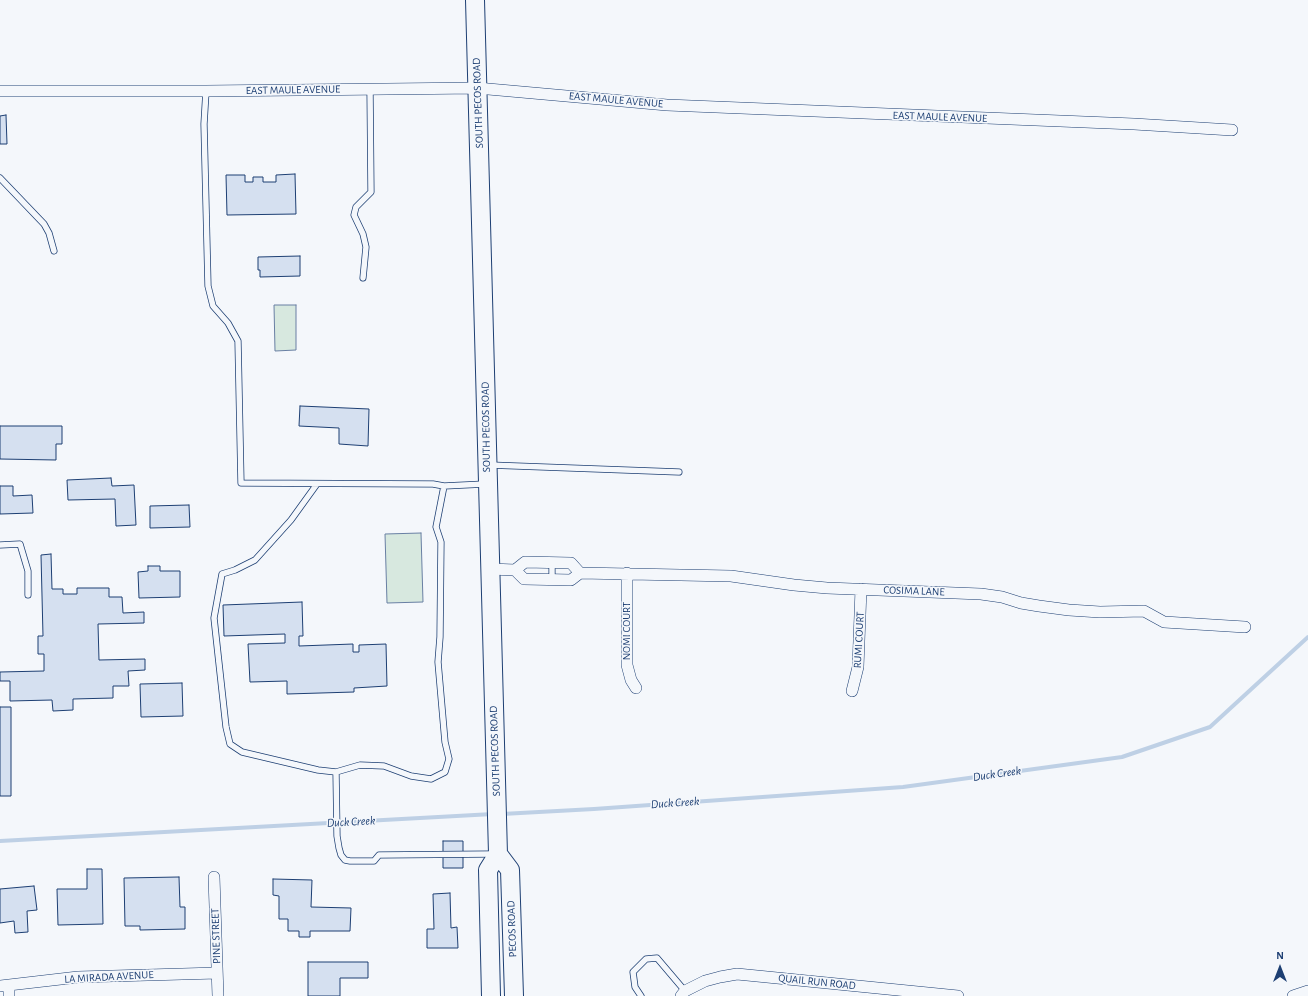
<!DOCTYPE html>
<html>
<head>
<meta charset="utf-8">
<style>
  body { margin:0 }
  #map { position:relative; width:1308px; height:996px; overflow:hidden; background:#f4f7fb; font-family:"Alegreya Sans",sans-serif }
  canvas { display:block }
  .north { position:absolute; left:1260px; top:948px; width:40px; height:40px; -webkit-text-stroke:3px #f4f7fb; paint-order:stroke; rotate:0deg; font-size:11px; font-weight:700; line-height:16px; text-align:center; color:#1d3f73 }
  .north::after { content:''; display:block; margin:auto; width:14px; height:18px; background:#1d3f73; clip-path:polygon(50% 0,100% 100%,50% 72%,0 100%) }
</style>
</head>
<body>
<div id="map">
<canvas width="1308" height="996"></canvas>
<div class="north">N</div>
</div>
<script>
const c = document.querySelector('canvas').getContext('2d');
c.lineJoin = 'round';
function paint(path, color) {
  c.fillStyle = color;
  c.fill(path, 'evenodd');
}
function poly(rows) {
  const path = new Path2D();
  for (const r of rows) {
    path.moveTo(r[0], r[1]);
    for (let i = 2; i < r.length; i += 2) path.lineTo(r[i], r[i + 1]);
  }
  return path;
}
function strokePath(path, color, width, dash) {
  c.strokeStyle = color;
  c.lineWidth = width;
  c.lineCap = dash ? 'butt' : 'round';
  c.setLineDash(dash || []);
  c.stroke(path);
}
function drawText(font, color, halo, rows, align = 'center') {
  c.font = font + ' "Alegreya Sans",sans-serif';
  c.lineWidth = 3;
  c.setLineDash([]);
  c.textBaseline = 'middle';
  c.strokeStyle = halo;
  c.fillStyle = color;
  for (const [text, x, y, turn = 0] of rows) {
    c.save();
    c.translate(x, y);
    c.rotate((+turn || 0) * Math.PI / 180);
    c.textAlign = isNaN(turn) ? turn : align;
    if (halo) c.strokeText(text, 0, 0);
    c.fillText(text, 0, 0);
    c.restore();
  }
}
const green = poly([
  [296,305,296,350,275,351,274,305,296,305],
  [421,533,423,602,387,603,385,534,421,533]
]);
paint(green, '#d7e8df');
strokePath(green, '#687fa3', 1);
strokePath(poly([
  [502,814,594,809,903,787,1122,757,1210,727,1308,637],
  [0,841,493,814]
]), '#bed0e5', 4);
const building = poly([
  [6,115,7,144,0,144,0,116,6,115],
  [295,174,296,214,227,215,226,175,245,175,245,182,253,182,253,177,263,177,263,182,276,182,276,175,295,174],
  [300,256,300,276,260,277,260,270,258,270,258,257,300,256],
  [300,406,369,409,368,446,339,444,339,428,299,426,300,406],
  [0,426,62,426,62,444,56,444,56,460,0,459,0,426],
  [111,478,112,486,134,485,136,525,116,526,115,499,68,500,67,480,111,478],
  [0,486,13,486,13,496,32,495,33,513,0,514,0,486],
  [189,505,190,527,150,528,150,506,189,505],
  [51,554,52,589,63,589,63,594,77,594,77,588,109,588,109,597,122,597,123,613,144,612,144,623,98,624,99,660,145,659,145,670,128,671,129,686,113,686,113,698,73,699,73,710,53,711,52,700,10,701,10,681,0,681,0,672,44,671,44,654,38,654,38,636,43,636,41,555,51,554],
  [148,566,160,566,160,571,180,571,180,597,139,598,138,572,148,571,148,566],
  [302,602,303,636,299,636,299,646,353,644,353,652,359,652,359,645,386,644,387,686,354,688,354,692,287,694,287,681,250,682,248,644,285,643,285,634,224,636,223,605,302,602],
  [182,683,183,716,141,717,140,684,182,683],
  [0,707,11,707,11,796,0,796,0,707],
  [443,841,463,841,463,868,443,868,443,841],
  [87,869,102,869,103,924,58,925,57,889,87,889,87,869],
  [179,877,180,907,185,907,185,929,140,930,140,926,125,926,124,878,179,877],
  [273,879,312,880,311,907,351,908,350,931,310,931,310,937,299,937,299,931,288,931,288,919,279,919,279,896,273,895,273,879],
  [34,886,37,910,27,911,28,932,15,933,14,921,0,923,0,889,34,886],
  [450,893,451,928,457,927,458,948,427,948,427,929,434,929,433,894,450,893],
  [308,962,368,962,368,978,340,978,340,996,308,996,308,962]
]);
paint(building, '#d5e0f0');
strokePath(building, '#1d3f73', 1);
const service = poly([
  [206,91,204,124,208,286,213,306,228,323,238,341,241,483,433,484,444,486,485,484],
  [0,178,44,224,49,233,54,251],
  [363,278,366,247,363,234,354,215,356,207,371,192,370,89],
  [489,465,679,472],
  [317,484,291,520,255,560,235,570,222,574,214,618,226,727,230,744,242,752,318,770,336,772,360,765,384,766,411,776,431,779,445,772,449,759,445,742,438,662,440,637,441,542,436,527,444,486],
  [0,545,20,544,28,571,28,595],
  [552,563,552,579],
  [336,772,337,836,339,848,341,855,345,860,350,861,374,861,379,855,493,854],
  [641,996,635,987,633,972,646,959,657,958,685,991]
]);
const minor = poly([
  [0,91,206,91,477,88,667,105,1134,124,1232,130],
  [490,569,515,570,525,562,571,563,580,573],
  [515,570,524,579,571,580,580,573,731,576,794,585,827,588,981,594,1002,597,1021,603,1039,606,1069,610,1100,612,1144,611,1164,622,1245,627],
  [627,573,627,665,631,680,636,688],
  [852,691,858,667,861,589],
  [214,877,218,996],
  [9,985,9,996],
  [0,986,78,977,217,973],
  [681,996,685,991,705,981,720,977,737,974,958,996],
  [1293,996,1308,991]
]);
const primary = poly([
  [475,0,498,854,488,870,491,996],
  [498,854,510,870,514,996]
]);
strokePath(service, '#1d3f73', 7);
strokePath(minor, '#1d3f73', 12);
strokePath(primary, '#1d3f73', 20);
strokePath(service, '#f4f7fb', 5.5);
strokePath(minor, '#f4f7fb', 11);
strokePath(primary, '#f4f7fb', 18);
drawText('11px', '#1d3f73', '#f4f7fb', [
  ["EAST MAULE AVENUE",293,90,-1],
  ["EAST MAULE AVENUE",616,100,5],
  ["SOUTH PECOS ROAD",478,103,-92],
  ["EAST MAULE AVENUE",940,117,2],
  ["SOUTH PECOS ROAD",486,427,-91],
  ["COSIMA LANE",914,591,2],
  ["NOMI COURT",627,631,-90],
  ["RUMI COURT",859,640,-87],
  ["SOUTH PECOS ROAD",495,751,-92],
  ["PECOS ROAD",512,929,-92],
  ["PINE STREET",216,936,-92],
  ["LA MIRADA AVENUE",109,977,-3],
  ["QUAIL RUN ROAD",817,982,6]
]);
drawText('italic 12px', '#1d3f73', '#f4f7fb', [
  ["Duck Creek",997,774,-8],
  ["Duck Creek",675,803,-4],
  ["Duck Creek",351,822,-3]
]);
</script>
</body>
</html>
